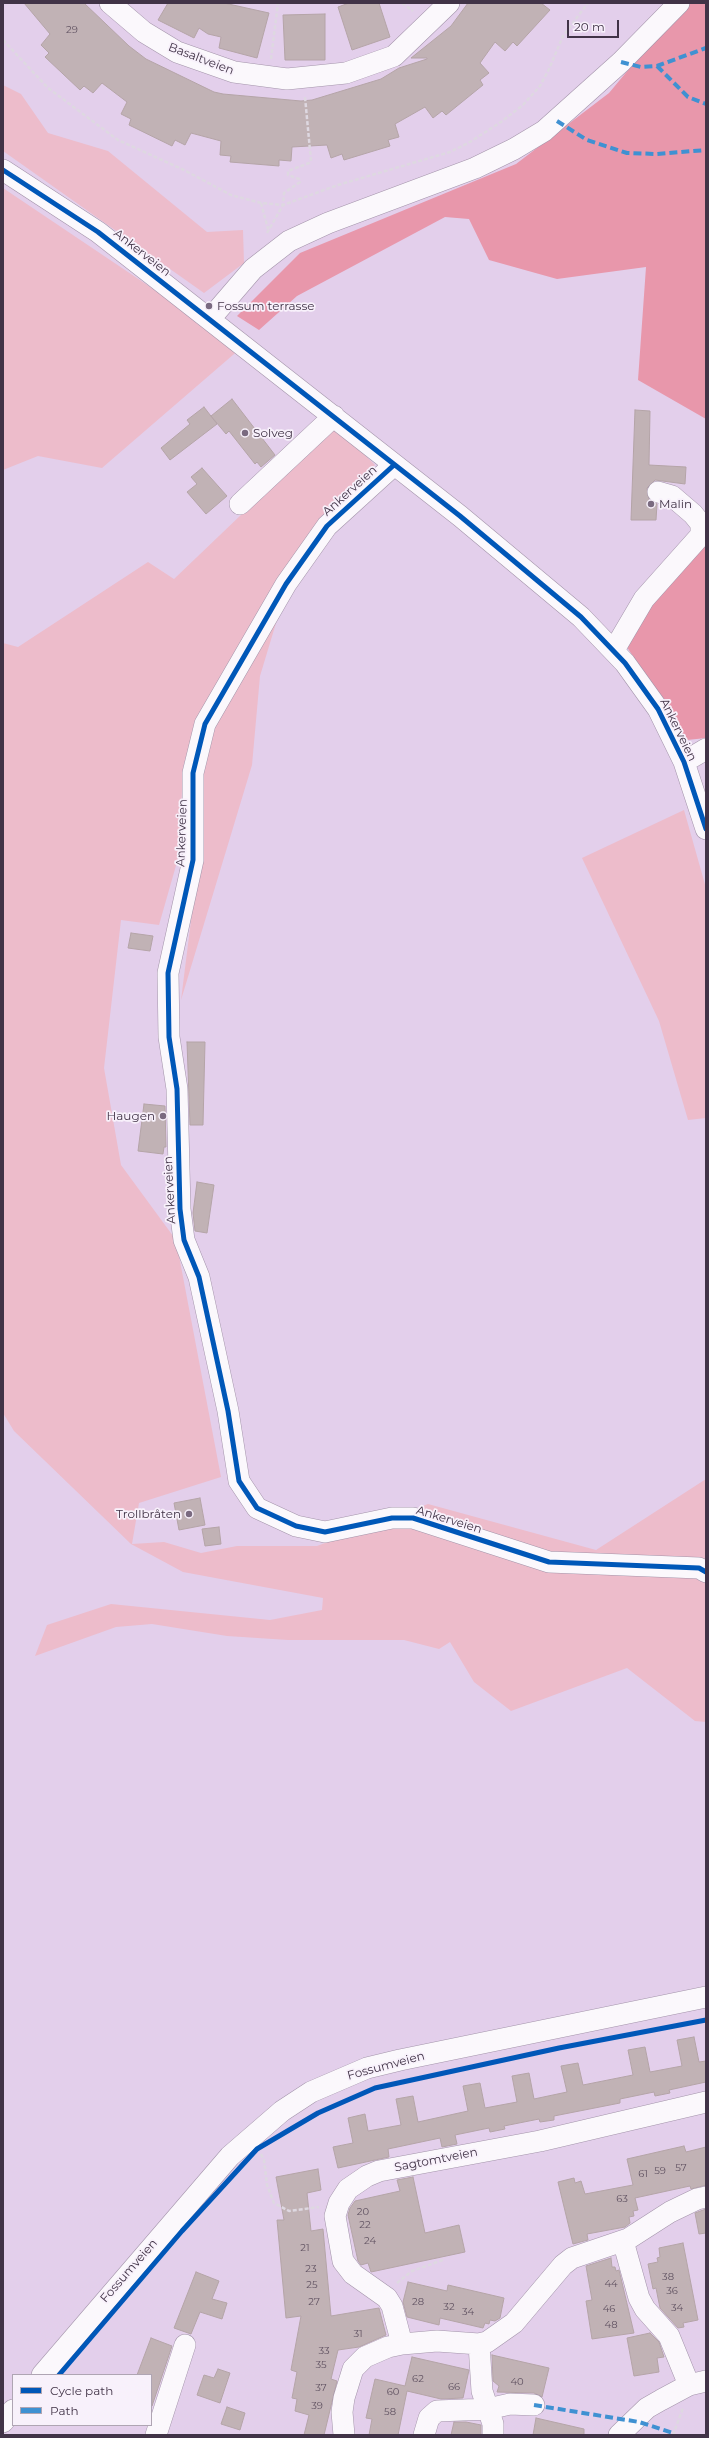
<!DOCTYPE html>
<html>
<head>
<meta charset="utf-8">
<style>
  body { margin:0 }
  #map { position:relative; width:709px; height:2438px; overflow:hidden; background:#e3cfeb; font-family:Montserrat,sans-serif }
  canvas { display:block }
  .frame { position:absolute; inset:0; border:4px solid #413347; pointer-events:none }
  .legend { position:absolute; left:12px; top:2374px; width:140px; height:52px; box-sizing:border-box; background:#f8f1fb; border:1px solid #afa5b3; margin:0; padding:5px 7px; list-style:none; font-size:12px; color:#413347 }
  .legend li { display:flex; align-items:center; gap:8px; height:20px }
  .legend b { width:20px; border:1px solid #afa5b3 }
  .scale { position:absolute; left:567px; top:20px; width:52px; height:18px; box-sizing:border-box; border:2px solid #413347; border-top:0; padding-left:5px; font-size:12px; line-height:14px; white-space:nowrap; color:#413347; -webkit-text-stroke:3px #f8f1fb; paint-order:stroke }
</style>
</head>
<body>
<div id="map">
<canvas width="709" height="2438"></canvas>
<div class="frame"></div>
<ul class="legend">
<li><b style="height:5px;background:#0057b8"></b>Cycle path</li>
<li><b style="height:5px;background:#3f91d2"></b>Path</li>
</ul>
<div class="scale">20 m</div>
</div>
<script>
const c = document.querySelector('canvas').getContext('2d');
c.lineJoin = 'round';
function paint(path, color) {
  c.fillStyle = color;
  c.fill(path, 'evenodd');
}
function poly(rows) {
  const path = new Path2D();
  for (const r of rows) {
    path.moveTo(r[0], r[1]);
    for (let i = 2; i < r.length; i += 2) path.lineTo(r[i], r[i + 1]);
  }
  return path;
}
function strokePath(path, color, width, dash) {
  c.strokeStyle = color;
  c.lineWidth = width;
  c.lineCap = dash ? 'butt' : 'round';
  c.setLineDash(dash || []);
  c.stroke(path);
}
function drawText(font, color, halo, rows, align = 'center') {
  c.font = font + ' Montserrat,sans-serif';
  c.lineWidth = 3.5;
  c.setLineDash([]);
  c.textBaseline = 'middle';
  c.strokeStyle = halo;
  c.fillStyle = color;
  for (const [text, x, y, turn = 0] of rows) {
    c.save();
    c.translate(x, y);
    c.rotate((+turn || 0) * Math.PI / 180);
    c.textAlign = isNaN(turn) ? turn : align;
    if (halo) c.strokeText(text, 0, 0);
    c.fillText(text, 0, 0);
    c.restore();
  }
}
paint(poly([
  [3,85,21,94,48,133,108,151,207,232,243,230,244,263,204,293,3,151],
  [3,188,241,348,102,468,38,456,3,470],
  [335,425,375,465,320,518,289,565,197,717,183,768,179,855,159,925,121,920,104,1068,121,1165,176,1240,221,1477,139,1503,132,1544,164,1542,201,1553,237,1546,317,1546,428,1504,596,1550,706,1479,706,1722,695,1721,627,1668,511,1711,474,1682,450,1642,439,1649,404,1640,288,1640,227,1636,152,1624,116,1627,35,1656,47,1625,111,1604,270,1620,322,1610,323,1598,183,1572,131,1544,14,1431,3,1413,3,643,18,647,148,562,174,579],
  [283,600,260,676,252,765,181,1000,199,857,201,770,212,724],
  [684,810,706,888,706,1118,688,1120,659,1021,582,858]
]), '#edbccb');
paint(poly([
  [684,3,706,3,706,419,638,380,646,267,557,279,489,260,469,219,445,217,297,296,259,330,237,316,300,253,516,164,609,93],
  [706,542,706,738,687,740,625,644,652,597]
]), '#e897ab');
const building = poly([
  [24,3,84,3,129,46,146,59,214,92,223,94,301,101,312,100,381,79,399,68,427,59,427,58,411,58,451,26,468,3,541,3,550,10,517,46,513,42,505,51,495,42,480,63,489,73,480,80,483,85,446,115,442,111,433,118,425,107,395,124,399,137,388,140,390,146,344,160,342,154,331,158,327,145,292,147,291,161,279,160,279,166,230,162,231,156,220,155,221,141,191,133,185,145,175,140,172,146,129,125,131,119,121,114,127,102,102,83,93,93,84,86,80,90,45,57,49,53,41,45,50,34,24,3],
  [168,3,224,3,269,13,257,58,219,48,221,37,208,34,199,28,194,38,158,20,168,3],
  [349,3,379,3,390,37,352,50,338,7,349,3],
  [325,14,325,60,285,60,283,15,325,14],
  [232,399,275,455,261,467,257,462,255,464,229,431,226,434,211,416,232,399],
  [204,407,217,424,170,460,161,448,190,424,187,420,204,407],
  [635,410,650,411,649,465,686,467,685,484,655,480,647,488,649,500,657,504,656,520,631,520,635,410],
  [202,468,227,496,206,514,187,492,197,484,191,477,202,468],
  [131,933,153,936,150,951,128,948,131,933],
  [187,1042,205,1042,203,1125,190,1125,187,1042],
  [144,1104,165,1106,166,1147,164,1147,163,1154,138,1151,144,1104],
  [197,1182,214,1185,207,1233,195,1231,193,1213,197,1182],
  [200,1498,205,1525,179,1530,174,1503,200,1498],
  [219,1527,221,1544,205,1546,202,1529,219,1527],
  [694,2037,699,2062,706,2061,706,2082,669,2090,670,2093,655,2096,654,2092,620,2099,620,2103,554,2116,554,2120,540,2122,539,2119,504,2126,505,2129,490,2132,489,2128,455,2135,457,2144,442,2147,440,2138,388,2149,389,2157,338,2168,333,2147,353,2143,348,2118,365,2114,368,2131,401,2125,396,2099,413,2096,418,2122,468,2111,463,2086,480,2083,485,2108,517,2102,512,2076,529,2073,534,2099,567,2092,561,2066,578,2063,583,2085,633,2075,628,2050,645,2047,650,2072,682,2066,677,2040,694,2037],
  [684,2146,686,2152,706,2147,706,2185,691,2189,690,2186,635,2198,638,2210,633,2211,634,2216,629,2217,630,2223,625,2227,587,2234,588,2240,573,2244,558,2182,574,2178,575,2183,581,2181,585,2194,633,2185,627,2159,684,2146],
  [318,2169,321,2190,307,2193,311,2231,323,2229,331,2316,379,2308,386,2335,359,2347,338,2350,331,2379,337,2381,324,2435,304,2435,309,2415,295,2411,297,2399,292,2398,297,2372,291,2370,301,2316,286,2318,277,2220,284,2220,276,2177,318,2169],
  [413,2177,425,2233,459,2225,465,2252,371,2272,368,2263,361,2265,358,2261,348,2215,350,2208,355,2201,400,2191,397,2180,413,2177],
  [706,2209,706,2233,699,2234,695,2213,706,2209],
  [683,2243,698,2320,683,2323,684,2327,678,2328,660,2308,656,2288,653,2289,648,2264,658,2262,657,2258,660,2257,659,2248,683,2243],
  [611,2258,612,2267,615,2267,616,2271,619,2270,634,2333,592,2339,586,2301,592,2300,586,2266,611,2258],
  [196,2272,219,2281,212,2299,227,2303,222,2319,200,2312,191,2334,174,2328,196,2272],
  [408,2282,447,2291,448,2285,504,2298,500,2318,495,2321,490,2320,489,2324,485,2323,483,2328,440,2318,439,2325,407,2317,403,2302,408,2282],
  [650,2333,659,2342,664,2357,657,2358,659,2372,634,2376,627,2338,650,2333],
  [151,2338,172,2346,152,2406,151,2375,137,2375,151,2338],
  [492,2355,549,2368,542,2397,534,2393,497,2392,499,2386,493,2381,492,2355],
  [412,2357,469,2370,463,2398,441,2399,407,2391,398,2435,369,2435,372,2419,366,2418,375,2379,405,2386,412,2357],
  [218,2369,230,2373,220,2403,197,2395,204,2375,214,2378,218,2369],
  [227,2407,245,2413,240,2430,221,2424,227,2407],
  [536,2418,584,2429,584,2435,533,2435,536,2418],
  [454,2422,466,2422,481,2425,481,2435,451,2435,454,2422]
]);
paint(building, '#c1b2b5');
strokePath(building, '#b4a4a7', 1);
const minor = poly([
  [110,3,144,32,177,52,234,72,287,79,346,73,394,56,449,3],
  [3,170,98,232,460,516,581,617,625,663,658,709,684,762,706,829],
  [210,319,253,269,289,241,328,223,475,168,514,149,544,131,621,62,679,3],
  [394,465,327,526,286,584,205,724,193,773,193,860,168,973,169,1037,177,1089,180,1209,184,1240,199,1277,228,1411,239,1481,257,1508,296,1526,325,1532,392,1518,413,1518,549,1562,699,1568,706,1572],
  [240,504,334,416],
  [614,650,644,599,701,535,701,524,693,514,672,496,658,492],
  [684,762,706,749],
  [623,2241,639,2298,645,2309,669,2336,689,2385],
  [402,2344,392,2306,387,2298,353,2274,343,2261,335,2216,339,2203,348,2189,367,2176,379,2171,540,2141,706,2102],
  [479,2344,482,2391,493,2424,493,2435],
  [42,2375,230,2156,282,2111,311,2092,367,2068,400,2060,706,1997],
  [3,2422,13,2410],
  [156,2435,185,2345],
  [344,2435,342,2412,344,2398,353,2369,365,2357,388,2347,402,2344,437,2341,479,2344,487,2342,514,2323,563,2265,572,2258,628,2239,670,2212,697,2199,706,2197],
  [424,2435,429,2418,437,2411,488,2409,510,2404,534,2405],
  [619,2435,647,2408,661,2400,689,2385,706,2381]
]);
strokePath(minor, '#a394aa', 22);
strokePath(poly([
  [402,3,413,11],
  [3,40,48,88,118,140,184,170,231,195,261,203,283,205,338,185,450,152,470,142,501,122,523,105,540,86,549,69,563,36,588,3],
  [271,59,278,3],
  [261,203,268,229],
  [267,233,283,205,284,193,300,182,299,179,288,175,288,171,309,163,311,161,305,97],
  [261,2154,264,2160,267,2185,274,2203,289,2211,319,2207],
  [397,2283,412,2271,443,2260],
  [673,2435,683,2408]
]), '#ded8e1', 2.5, [4, 2]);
strokePath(minor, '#fbf8fc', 21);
strokePath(poly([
  [621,62,641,67,657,66,706,48],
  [657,66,688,97,706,104],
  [557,121,587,140,627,153,657,154,706,150],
  [534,2405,639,2422,673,2433]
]), '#3f91d2', 4, [8, 4]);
strokePath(poly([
  [3,170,98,232,460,516,581,617,625,663,658,709,684,762,706,829],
  [394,465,327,526,286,584,205,724,193,773,193,860,168,973,169,1037,177,1089,180,1209,184,1240,199,1277,228,1411,239,1481,257,1508,296,1526,325,1532,392,1518,413,1518,549,1562,699,1568,706,1572],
  [59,2375,182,2231,257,2149,318,2113,375,2088,559,2048,706,2020]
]), '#0057b8', 5);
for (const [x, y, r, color] of [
  [209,306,4,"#7a6a80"],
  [245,433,4,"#7a6a80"],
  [651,504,4,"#7a6a80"],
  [163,1116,4,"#7a6a80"],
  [189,1514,4,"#7a6a80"]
]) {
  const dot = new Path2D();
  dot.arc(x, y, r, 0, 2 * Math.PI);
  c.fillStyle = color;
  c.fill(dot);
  strokePath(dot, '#f8f1fb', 1.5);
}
drawText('10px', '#615362', null, [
  ["29",72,30],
  ["57",681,2168],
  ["59",660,2171],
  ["61",643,2174],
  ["63",622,2199],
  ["20",363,2212],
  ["22",365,2225],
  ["24",370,2241],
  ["21",305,2248],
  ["23",311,2269],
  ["38",668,2277],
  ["44",611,2284],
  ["25",312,2285],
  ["36",672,2291],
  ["27",314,2302],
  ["28",418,2302],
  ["32",449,2307],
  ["34",677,2308],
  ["46",609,2309],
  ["34",468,2312],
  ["48",611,2325],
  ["31",358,2334],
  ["33",324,2351],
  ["35",321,2365],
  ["62",418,2379],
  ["40",517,2382],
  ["66",454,2387],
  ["37",321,2388],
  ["60",393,2392],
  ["39",317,2406],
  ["58",390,2412]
]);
drawText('12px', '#413347', '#f8f1fb', [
  ["Basaltveien",201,59,21],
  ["Ankerveien",142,253,38],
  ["Ankerveien",350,491,-42],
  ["Ankerveien",678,730,64],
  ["Ankerveien",182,833,-88],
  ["Ankerveien",170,1190,-93],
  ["Ankerveien",449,1520,17],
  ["Fossumveien",386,2066,-15],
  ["Sagtomtveien",436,2160,-11],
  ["Fossumveien",129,2271,-49]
]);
drawText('12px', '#413347', '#f8f1fb', [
  ["Fossum terrasse",217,306],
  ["Solveg",253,433],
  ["Malin",659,504],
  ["Haugen",155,1116,"right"],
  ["Trollbråten",181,1514,"right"]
], 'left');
</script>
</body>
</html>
